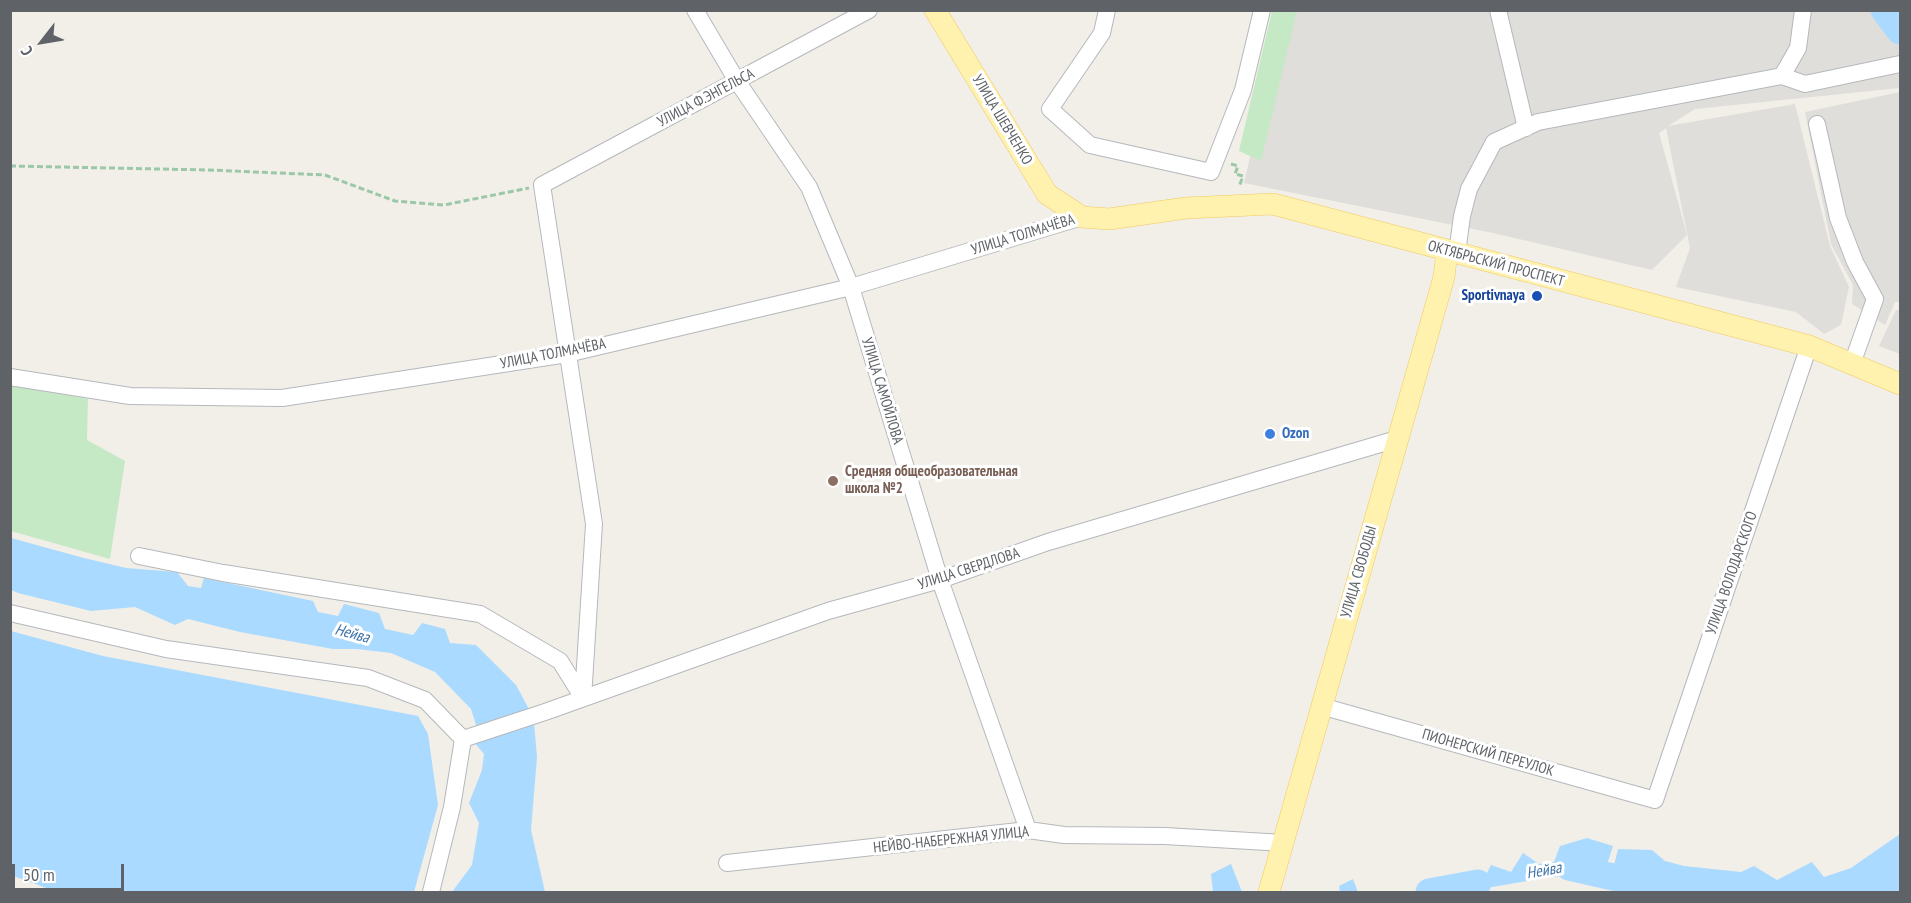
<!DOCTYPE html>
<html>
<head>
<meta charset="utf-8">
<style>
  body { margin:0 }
  #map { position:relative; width:1911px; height:903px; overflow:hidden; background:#f1efe8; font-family:"PT Sans Narrow",sans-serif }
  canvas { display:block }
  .frame { position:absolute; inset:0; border:12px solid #5f6368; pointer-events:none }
  .north { position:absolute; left:12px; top:12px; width:60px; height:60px; -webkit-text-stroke:4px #fff; paint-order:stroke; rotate:239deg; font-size:16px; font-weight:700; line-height:24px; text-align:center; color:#5f6368 }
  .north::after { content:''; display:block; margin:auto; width:21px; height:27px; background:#5f6368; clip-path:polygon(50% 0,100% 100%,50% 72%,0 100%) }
  .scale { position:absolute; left:12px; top:864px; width:112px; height:27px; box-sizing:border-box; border:3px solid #5f6368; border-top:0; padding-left:8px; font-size:18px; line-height:21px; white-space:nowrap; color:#5f6368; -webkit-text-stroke:4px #fff; paint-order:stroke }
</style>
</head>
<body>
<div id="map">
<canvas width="1911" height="903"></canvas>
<div class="frame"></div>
<div class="north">С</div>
<div class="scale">50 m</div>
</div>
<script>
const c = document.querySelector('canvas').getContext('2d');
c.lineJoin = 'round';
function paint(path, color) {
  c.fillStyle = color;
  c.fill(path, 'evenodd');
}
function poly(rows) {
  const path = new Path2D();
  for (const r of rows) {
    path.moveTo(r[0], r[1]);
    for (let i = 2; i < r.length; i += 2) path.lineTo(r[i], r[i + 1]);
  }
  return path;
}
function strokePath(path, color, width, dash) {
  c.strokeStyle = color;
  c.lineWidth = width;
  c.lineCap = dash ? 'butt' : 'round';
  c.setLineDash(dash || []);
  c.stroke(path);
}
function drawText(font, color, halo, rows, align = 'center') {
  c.font = font + ' "PT Sans Narrow",sans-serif';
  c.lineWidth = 6;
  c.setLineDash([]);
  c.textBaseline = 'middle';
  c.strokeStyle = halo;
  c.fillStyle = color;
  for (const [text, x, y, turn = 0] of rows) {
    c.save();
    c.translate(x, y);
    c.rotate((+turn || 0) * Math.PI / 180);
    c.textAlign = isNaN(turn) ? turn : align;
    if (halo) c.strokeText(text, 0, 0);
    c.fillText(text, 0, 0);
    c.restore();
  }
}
paint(poly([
  [1284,11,1900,11,1900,88,1695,109,1668,126,1795,104,1830,246,1849,287,1841,325,1824,334,1796,312,1676,287,1690,248,1666,128,1659,133,1687,235,1652,270,1493,233,1244,183],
  [1900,92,1900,302,1895,302,1885,325,1852,304,1853,285,1831,244,1805,112],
  [1896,310,1900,310,1900,354,1879,346]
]), '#e0deda');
paint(poly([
  [1272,11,1297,11,1261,161,1239,151],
  [10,384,88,399,87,440,125,461,110,559,11,531]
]), '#c5e8c5');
paint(poly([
  [11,538,84,558,126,568,177,572,188,586,201,588,204,578,313,601,318,612,338,616,344,604,379,613,385,629,413,635,422,623,445,629,450,643,476,645,516,685,530,711,477,728,471,709,435,672,391,653,357,649,333,649,240,632,188,619,175,625,135,607,91,611,18,593,11,590],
  [11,631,103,656,418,716,428,734,438,805,414,892,57,892,11,875],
  [534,723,537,757,531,830,545,892,452,892,472,865,479,823,469,803,482,770,484,754,474,742],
  [1900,834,1900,892,1620,892,1609,886,1618,849,1652,850,1665,861,1684,866,1741,872,1754,866,1777,880,1812,862,1824,877,1851,868],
  [1587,838,1613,846,1604,874,1551,877,1474,890,1442,892,1446,878,1465,873,1475,881,1486,875,1491,865,1511,872,1523,853,1539,864,1554,862,1560,846],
  [1231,864,1242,892,1213,892,1211,874],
  [1353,879,1358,892,1340,892,1339,886]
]), '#aadaff');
strokePath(poly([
  [1884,10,1900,31],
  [1569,867,1648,885],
  [1429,892,1478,883]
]), '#aadaff', 27);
const minor = poly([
  [695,10,737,81,809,187,851,287,940,580,1028,830],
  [1107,10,1102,33,1050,109,1090,145,1211,172,1243,90,1262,10],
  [1498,10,1526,128],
  [1782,76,1805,84,1900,64],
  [1817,124,1838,218,1855,262,1875,299,1852,364],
  [1457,253,1462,216,1469,189,1494,142,1538,122,1782,76,1798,48,1803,10],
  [10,377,130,396,282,398,567,354,851,287,1082,217],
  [139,556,223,573,480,614,560,661,583,698],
  [10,613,166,649,368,678,425,700,463,739],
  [583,698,594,524,542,185,869,10],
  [1321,706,1655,800,1809,346],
  [463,739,545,712,828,611,940,580,1048,542,1397,439],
  [727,863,1028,830,1064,835,1165,836,1284,843],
  [431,892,452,807,463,739]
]);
const major = poly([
  [935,10,1047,194,1082,217,1109,219,1186,208,1273,204,1809,346,1900,384],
  [1269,892,1444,277,1447,251]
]);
strokePath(minor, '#b5b8bc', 18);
strokePath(major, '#f2c960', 22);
strokePath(poly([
  [1231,164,1238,166,1235,174,1243,176,1239,187],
  [10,166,209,170,325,175,395,201,444,205,529,188]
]), '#9cc7a9', 3, [6, 3]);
strokePath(minor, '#fff', 16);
strokePath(major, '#fff2af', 21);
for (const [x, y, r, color] of [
  [1537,296,6,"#1a4fb4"],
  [1270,434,6,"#3f7fe0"],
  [833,481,6,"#8d6e63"]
]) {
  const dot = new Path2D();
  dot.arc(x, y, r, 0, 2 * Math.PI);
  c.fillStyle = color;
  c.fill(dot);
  strokePath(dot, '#fff', 2);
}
drawText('15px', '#5f6368', '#fff', [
  ["УЛИЦА Ф.ЭНГЕЛЬСА",706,98,-28],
  ["УЛИЦА ШЕВЧЕНКО",1002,120,59],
  ["УЛИЦА ТОЛМАЧЁВА",1023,235,-17],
  ["ОКТЯБРЬСКИЙ ПРОСПЕКТ",1496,264,15],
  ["УЛИЦА ТОЛМАЧЁВА",553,354,-11],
  ["УЛИЦА САМОЙЛОВА",882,391,73],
  ["УЛИЦА СВЕРДЛОВА",969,569,-18],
  ["УЛИЦА СВОБОДЫ",1359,572,-74],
  ["УЛИЦА ВОЛОДАРСКОГО",1732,573,-71],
  ["ПИОНЕРСКИЙ ПЕРЕУЛОК",1488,753,16],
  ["НЕЙВО-НАБЕРЕЖНАЯ УЛИЦА",951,840,-6]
]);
drawText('bold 15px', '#164399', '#fff', [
  ["Sportivnaya",1525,296]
], 'right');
drawText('bold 15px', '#366cbe', '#fff', [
  ["Ozon",1282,434]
], 'left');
drawText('bold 15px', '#785e54', '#fff', [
  ["Средняя общеобразовательная",845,472],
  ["школа №2",845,489]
], 'left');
drawText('italic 16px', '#4174aa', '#fff', [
  ["Нейва",352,634,15],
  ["Нейва",1544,871,-10]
]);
</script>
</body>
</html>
